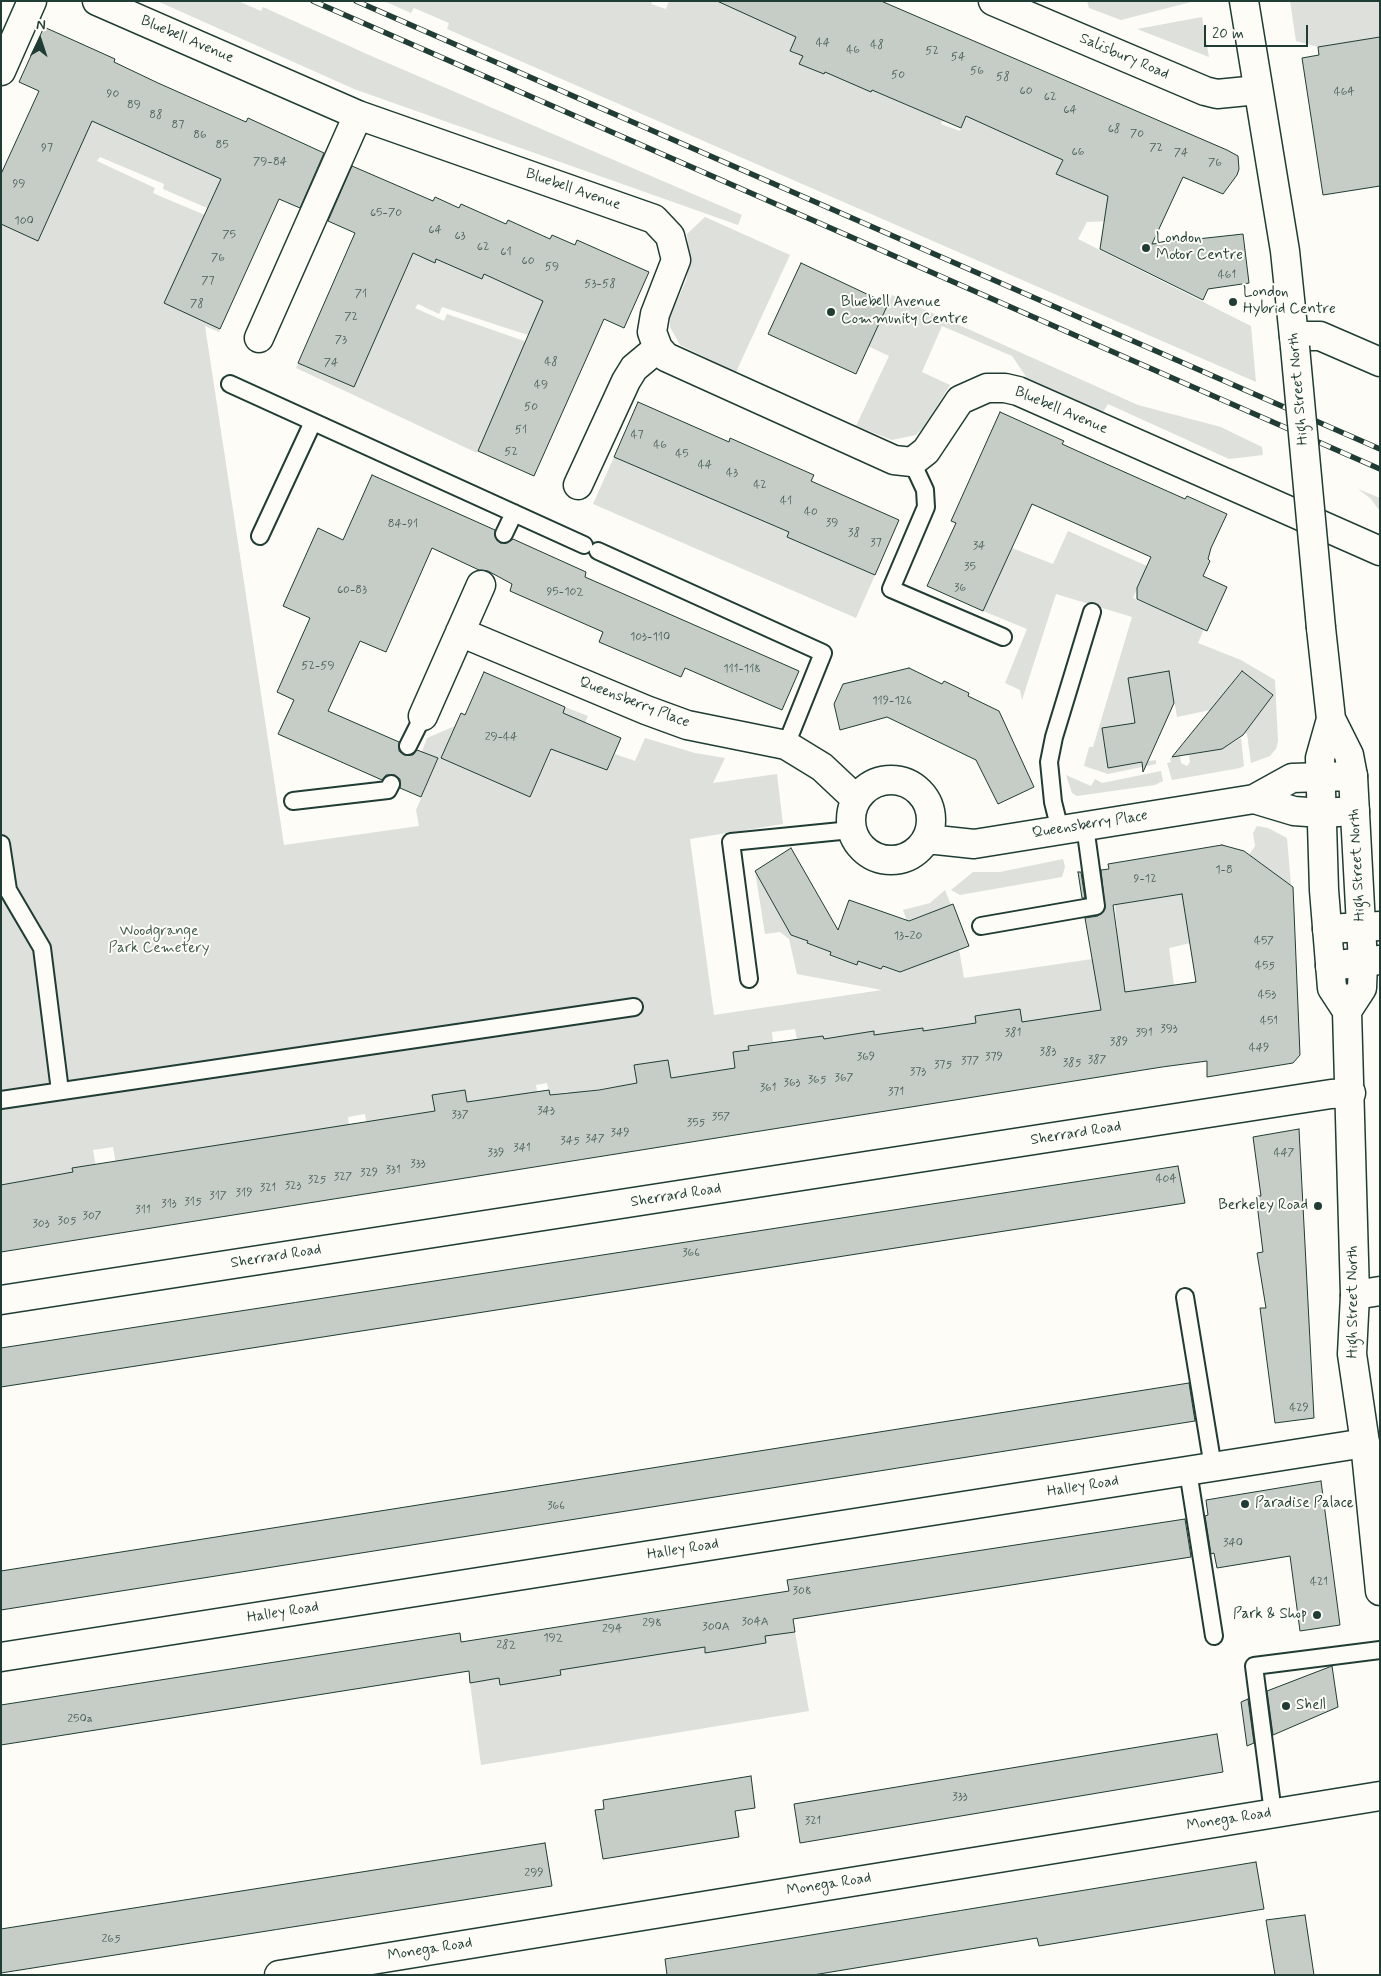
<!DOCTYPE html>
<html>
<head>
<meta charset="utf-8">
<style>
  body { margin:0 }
  #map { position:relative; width:1381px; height:1976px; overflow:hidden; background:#fdfcf7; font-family:Mynerve,sans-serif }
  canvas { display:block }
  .frame { position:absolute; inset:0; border:2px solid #1f3d34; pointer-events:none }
  .north { position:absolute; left:15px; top:15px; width:50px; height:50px; -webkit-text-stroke:4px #fdfcf7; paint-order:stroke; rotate:4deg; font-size:14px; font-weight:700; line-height:20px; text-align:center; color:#1f3d34 }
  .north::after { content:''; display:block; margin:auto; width:18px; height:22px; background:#1f3d34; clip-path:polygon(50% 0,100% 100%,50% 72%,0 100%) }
  .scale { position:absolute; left:1204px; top:25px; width:104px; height:22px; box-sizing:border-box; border:2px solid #1f3d34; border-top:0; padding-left:6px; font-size:15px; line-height:18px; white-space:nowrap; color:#1f3d34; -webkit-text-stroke:4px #fdfcf7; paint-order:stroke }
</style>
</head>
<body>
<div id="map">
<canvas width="1381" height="1976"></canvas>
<div class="frame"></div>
<div class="north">N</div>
<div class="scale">20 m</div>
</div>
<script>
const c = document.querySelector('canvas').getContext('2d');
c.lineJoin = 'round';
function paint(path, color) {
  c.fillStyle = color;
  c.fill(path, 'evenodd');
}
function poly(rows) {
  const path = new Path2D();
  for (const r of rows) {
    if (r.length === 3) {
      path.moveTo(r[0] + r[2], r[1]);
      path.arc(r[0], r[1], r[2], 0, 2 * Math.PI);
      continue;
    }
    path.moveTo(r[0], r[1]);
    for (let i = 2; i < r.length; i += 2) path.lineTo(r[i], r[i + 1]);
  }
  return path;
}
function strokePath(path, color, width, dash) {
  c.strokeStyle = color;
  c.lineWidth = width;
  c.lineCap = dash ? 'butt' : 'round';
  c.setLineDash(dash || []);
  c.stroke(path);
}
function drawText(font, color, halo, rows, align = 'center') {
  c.font = font + ' Mynerve,sans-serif';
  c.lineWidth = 4;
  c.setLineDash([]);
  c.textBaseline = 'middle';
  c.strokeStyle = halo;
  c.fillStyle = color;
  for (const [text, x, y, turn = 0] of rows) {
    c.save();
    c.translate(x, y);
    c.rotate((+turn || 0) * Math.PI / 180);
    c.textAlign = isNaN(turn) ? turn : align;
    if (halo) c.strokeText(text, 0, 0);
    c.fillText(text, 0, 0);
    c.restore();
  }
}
paint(poly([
  [157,1,238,1,261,11,263,7,369,55,742,215,738,225,354,89],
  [384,1,652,1,651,4,666,9,669,1,717,1,738,10,806,15,790,51,803,56,799,64,824,74,843,31,831,74,871,92,889,50,882,94,914,108,931,69,949,107,941,124,960,131,972,103,1027,144,1039,149,1076,130,1056,174,1077,183,1098,182,1139,220,1087,222,1078,239,1251,326,1256,382,447,29,449,23,414,8,411,13],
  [1087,1,1195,1,1121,20,1089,8],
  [1290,1,1380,1,1380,37,1318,47,1296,41],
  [1202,17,1209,57,1137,29],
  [39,91,279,199,262,237,206,211,207,208,163,189,164,184,100,157,97,161,155,188,153,193,162,197,205,215,164,303,220,329,219,332,205,326,284,845,419,826,416,810,438,759,422,752,427,738,455,726,441,758,530,797,551,751,547,749,565,707,588,716,578,740,603,750,596,766,607,770,615,754,635,761,645,738,695,753,725,758,713,783,777,774,783,824,690,839,714,1015,882,990,797,974,789,939,780,932,765,934,755,871,791,935,808,941,807,944,831,951,830,956,857,965,858,961,881,969,883,966,900,972,959,949,964,978,1119,955,1115,905,1219,888,1289,884,1249,855,1255,846,1253,833,1257,826,1268,828,1287,838,1294,919,1169,948,1174,985,1102,1012,1044,1051,976,1023,923,1031,923,1028,899,1031,900,1042,881,1076,874,1031,824,1042,823,1036,797,1040,795,1029,772,1032,773,1042,749,1045,749,1050,733,1052,740,1097,721,1070,689,1075,693,1104,675,1107,667,1060,634,1066,642,1112,620,1086,588,1091,573,1123,568,1092,550,1095,547,1083,536,1085,543,1128,473,1137,465,1090,440,1142,424,1145,419,1113,398,1116,398,1123,371,1154,365,1114,348,1117,349,1126,121,1193,113,1147,93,1150,101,1195,72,1168,75,1184,23,1191,22,1181,8,1184,1,1211,1,224,38,240,79,149,75,147],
  [705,217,790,255,736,372,680,345,670,327,670,316,686,281,690,262,687,234],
  [410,252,435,262,436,259,484,274,526,293,550,300,534,337,442,307,439,314,418,304,415,308,444,321,447,314,527,342,477,453,296,368,298,363,354,387],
  [892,295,1138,405,1221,427,1262,447,1263,455,1229,459,1108,404,1103,412,1027,378,1012,356,942,326,922,372,950,385,923,428,916,435,892,440,856,426,889,356,868,346],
  [614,457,789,532,787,537,875,575,856,618,593,504],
  [1358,489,1380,498,1380,511,1370,498],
  [1068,531,1147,566,1133,598,1204,629,1198,643,1241,660,1275,680,1278,741,1276,749,1270,756,1251,763,1247,734,1245,733,1272,695,1241,671,1210,710,1177,717,1169,671,1128,678,1135,723,1102,729,1108,768,1156,760,1156,764,1108,774,1084,766,1089,747,1093,747,1132,617,1056,594,1022,700,1020,690,1005,683,1027,629,983,611,1012,548,1053,564],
  [1241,738,1244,766,1240,768,1172,780,1167,763,1171,762,1170,758,1180,756,1181,763,1187,766,1190,762,1189,755,1222,749],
  [1161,771,1163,781,1155,785,1077,796,1072,793,1066,775,1091,786,1095,779,1102,783],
  [1063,859,1065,867,1062,877,960,895,951,890,973,872,1000,872],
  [945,890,951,905,907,921,903,910,930,903],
  [795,1632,809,1711,481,1765,470,1683,499,1678,535,1679,561,1676,560,1670,705,1647,706,1653,731,1649,730,1643,741,1647,766,1644,765,1636]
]), '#dde0db');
const building = poly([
  [717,1,881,1,1227,150,1238,156,1239,169,1237,175,1223,194,1183,177,1152,244,1243,234,1249,283,1208,289,1203,300,1100,249,1108,196,1056,174,1063,160,966,116,961,128,872,90,871,92,825,72,824,74,799,64,803,56,790,51,796,37,717,1],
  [44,27,115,59,114,62,158,83,246,122,248,118,324,153,300,208,279,199,220,329,164,303,221,179,92,121,38,241,1,224,1,174,39,91,19,82,44,27],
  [1380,37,1380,186,1323,195,1302,58,1319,55,1318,47,1380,37],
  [352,166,433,201,435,197,459,208,461,204,506,224,508,220,550,239,552,235,575,245,577,240,649,272,624,328,604,319,534,476,478,451,543,301,484,274,482,279,436,259,435,263,413,253,354,387,298,363,355,233,328,221,352,166],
  [801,263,888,304,856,374,768,334,801,263],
  [638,402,729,442,730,438,814,475,811,481,899,520,875,575,787,537,789,532,614,457,638,402],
  [1000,412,1064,441,1062,444,1093,458,1185,499,1187,496,1227,514,1211,548,1208,559,1210,561,1203,576,1227,587,1207,631,1137,599,1137,588,1151,557,1032,504,983,611,927,586,956,523,951,521,1000,412],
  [372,475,495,530,496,539,500,543,509,542,513,539,586,572,585,577,799,671,782,710,685,668,681,677,599,642,603,632,510,591,512,584,488,571,479,570,432,548,386,652,360,641,328,711,399,742,399,751,404,755,413,755,417,750,438,758,421,797,400,788,400,779,395,775,386,775,382,780,278,734,294,700,277,692,310,618,283,606,318,528,343,540,372,475],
  [909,668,942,684,944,681,969,693,968,696,999,711,1034,787,998,804,976,760,887,717,840,730,834,704,843,684,909,668],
  [1169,671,1174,703,1143,772,1142,762,1108,768,1102,728,1135,723,1128,678,1169,671],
  [1242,671,1273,695,1243,735,1222,749,1172,757,1242,671],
  [484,672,565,707,563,713,621,738,607,770,551,749,530,797,441,758,461,713,465,715,484,672],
  [1222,845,1244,851,1293,887,1300,1055,1293,1063,1207,1077,1207,1061,1162,1067,1,1252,1,1185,73,1172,72,1168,435,1111,432,1095,465,1090,467,1102,549,1090,550,1095,599,1090,637,1083,634,1065,668,1060,671,1078,735,1068,733,1052,749,1050,748,1046,823,1036,824,1039,874,1031,874,1035,923,1028,923,1031,976,1023,975,1016,1020,1009,1022,1022,1101,1010,1085,918,1098,916,1105,909,1101,870,1109,869,1108,864,1222,845],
  [1182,894,1196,982,1125,992,1113,905,1182,894],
  [791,848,838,930,849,900,909,921,953,904,969,946,900,972,883,966,881,969,858,961,857,965,830,955,831,952,807,943,808,941,791,935,755,871,791,848],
  [1078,872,1081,872,1085,898,1082,898,1078,872],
  [1299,1129,1314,1418,1275,1423,1260,1308,1266,1308,1257,1253,1263,1252,1256,1196,1261,1196,1253,1137,1299,1129],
  [1178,1166,1185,1203,1,1387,1,1348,1178,1166],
  [1189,1383,1195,1421,1,1610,1,1571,1189,1383],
  [1321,1481,1340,1625,1300,1631,1290,1556,1217,1568,1214,1553,1211,1554,1205,1516,1208,1515,1206,1500,1321,1481],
  [1185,1519,1191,1557,793,1619,795,1632,765,1636,766,1643,705,1653,705,1647,560,1670,561,1675,500,1685,499,1678,470,1683,469,1671,1,1745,1,1705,460,1633,461,1642,789,1591,787,1580,1185,1519],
  [1332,1666,1338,1707,1273,1735,1267,1691,1332,1666],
  [1248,1699,1254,1743,1247,1746,1241,1702,1248,1699],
  [1217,1734,1223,1772,800,1843,794,1804,1217,1734],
  [751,1776,755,1808,735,1811,739,1837,603,1859,595,1810,604,1809,603,1800,751,1776],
  [545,1843,552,1886,1,1973,1,1929,545,1843],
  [1256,1862,1264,1909,1039,1946,1037,1938,813,1975,667,1975,665,1959,1256,1862],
  [1305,1915,1314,1975,1275,1975,1266,1920,1305,1915]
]);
paint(building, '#c6cdc7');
strokePath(building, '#1f3d34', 1);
const service = poly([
  [230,384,584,545],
  [912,462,925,490,926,507,891,589,1003,637],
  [504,534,514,513],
  [260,536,313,422],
  [598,551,823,653,786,745],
  [408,746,423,716],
  [293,801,388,790,391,784],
  [1060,830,1053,802,1049,762,1054,737,1092,612],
  [1,844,8,890,42,948,60,1091],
  [981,926,1096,906,1085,826],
  [749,979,731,842,851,830],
  [1,1100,634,1007],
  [1185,1297,1213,1467],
  [1188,1471,1214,1636],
  [1273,1813,1254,1666,1380,1650]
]);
const minor = poly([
  [97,1,358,115,654,219,670,236,676,260,655,314,652,332,658,348,666,357,894,460,912,462,926,451,960,400,987,388,1005,388,1018,391,1380,551],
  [993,1,1205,91,1217,94,1258,90],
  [1,71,32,1],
  [1294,336,1320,336,1380,362],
  [259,338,358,115],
  [578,485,626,381,634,368,658,348],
  [460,632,646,710,687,725,786,745,822,767,856,799],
  [423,716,481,585],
  [891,820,40],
  [1254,799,1294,811,1321,813,1355,811],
  [927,839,974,844,1254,799,1292,778,1353,776],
  [1327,929,1380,926],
  [1330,966,1380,960],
  [1355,1295,1380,1291],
  [1,1300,1331,1094,1351,1093],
  [1,1657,1365,1443],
  [279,1975,1380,1796]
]);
const primary = poly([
  [1244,1,1285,251,1295,347],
  [1321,628,1331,719,1349,755,1353,776,1363,963,1362,988,1347,1011],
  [1331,719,1320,758,1324,890,1332,988,1347,1011,1355,1295,1352,1354,1365,1443,1380,1591]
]);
strokePath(service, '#1f3d34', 20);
strokePath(minor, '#1f3d34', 31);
strokePath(primary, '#1f3d34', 31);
strokePath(service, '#fdfcf7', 16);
strokePath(minor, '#fdfcf7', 28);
strokePath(primary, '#fdfcf7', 28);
const rail = poly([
  [313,1,1380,469],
  [356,1,1380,449]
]);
strokePath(rail, '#1f3d34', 5.5);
strokePath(rail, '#fdfcf7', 4, [11]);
const primaryBridge = poly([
  [1295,347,1321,628]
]);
strokePath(primaryBridge, '#1f3d34', 31, []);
strokePath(primaryBridge, '#fdfcf7', 28);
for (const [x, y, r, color] of [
  [1146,248,5,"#1f3d34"],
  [1233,302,5,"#1f3d34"],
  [831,312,5,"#1f3d34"],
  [1318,1206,5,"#1f3d34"],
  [1245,1504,5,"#1f3d34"],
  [1317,1615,5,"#1f3d34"],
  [1286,1706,5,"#1f3d34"]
]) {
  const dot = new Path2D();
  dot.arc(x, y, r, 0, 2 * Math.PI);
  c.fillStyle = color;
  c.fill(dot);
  strokePath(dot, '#fdfcf7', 2);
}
drawText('12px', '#496159', null, [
  ["44",823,43],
  ["48",877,45],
  ["46",853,50],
  ["52",932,51],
  ["54",958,57],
  ["56",977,71],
  ["50",898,75],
  ["58",1003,77],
  ["60",1026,91],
  ["464",1344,92],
  ["90",113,94],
  ["62",1050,97],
  ["89",134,105],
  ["64",1070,110],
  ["88",156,115],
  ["87",178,125],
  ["68",1114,129],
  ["70",1137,134],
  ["86",200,135],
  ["85",222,145],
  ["97",47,148],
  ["72",1156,148],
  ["66",1078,152],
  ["74",1181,153],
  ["79-84",270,162],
  ["76",1215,163],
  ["99",19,184],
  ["65-70",386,213],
  ["100",24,221],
  ["64",435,230],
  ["75",229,235],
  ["63",460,236],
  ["62",483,247],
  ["61",506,252],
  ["76",218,258],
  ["60",528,261],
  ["59",552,267],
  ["461",1227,275],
  ["77",208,281],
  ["53-58",600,284],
  ["71",361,294],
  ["78",197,304],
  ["72",351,317],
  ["73",341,340],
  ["48",551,362],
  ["74",331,363],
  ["49",541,385],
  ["50",531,407],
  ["51",521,430],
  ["47",637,435],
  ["46",660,445],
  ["52",511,452],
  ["45",682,454],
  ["44",705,465],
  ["43",732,473],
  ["42",760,485],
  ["41",786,501],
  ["40",811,512],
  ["39",832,523],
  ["84-91",403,524],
  ["38",854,533],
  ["37",876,543],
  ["34",979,546],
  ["35",970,567],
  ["36",960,588],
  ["60-83",352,590],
  ["95-102",565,592],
  ["103-110",650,637],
  ["52-59",318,666],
  ["111-118",742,669],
  ["119-126",892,701],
  ["29-44",501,737],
  ["1-8",1224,870],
  ["9-12",1145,879],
  ["13-20",908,936],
  ["457",1264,941],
  ["455",1265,966],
  ["453",1267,995],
  ["451",1269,1021],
  ["393",1169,1029],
  ["381",1013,1033],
  ["391",1144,1033],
  ["389",1119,1042],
  ["449",1259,1048],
  ["383",1048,1052],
  ["369",866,1057],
  ["379",994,1057],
  ["387",1097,1060],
  ["377",970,1061],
  ["385",1072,1063],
  ["375",943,1065],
  ["373",918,1072],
  ["367",844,1078],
  ["365",817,1080],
  ["363",792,1083],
  ["361",768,1088],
  ["371",896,1092],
  ["343",546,1111],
  ["337",460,1115],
  ["357",721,1117],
  ["355",696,1123],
  ["349",620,1133],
  ["347",595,1139],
  ["345",570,1141],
  ["341",522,1148],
  ["339",496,1153],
  ["447",1284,1153],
  ["333",418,1164],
  ["331",393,1170],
  ["329",369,1173],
  ["327",343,1177],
  ["404",1166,1179],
  ["325",317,1180],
  ["323",293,1186],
  ["321",268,1188],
  ["319",244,1193],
  ["317",218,1196],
  ["315",193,1202],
  ["313",169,1204],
  ["311",143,1210],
  ["307",92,1216],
  ["305",67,1221],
  ["303",41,1224],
  ["366",691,1253],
  ["429",1299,1408],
  ["366",556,1506],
  ["340",1233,1543],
  ["421",1319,1582],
  ["308",802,1591],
  ["304A",755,1622],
  ["298",652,1623],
  ["300A",716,1627],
  ["294",612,1629],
  ["192",553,1638],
  ["282",506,1645],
  ["250a",80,1719],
  ["333",960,1797],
  ["321",813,1821],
  ["299",534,1873],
  ["265",111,1939]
]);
drawText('15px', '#1f3d34', '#fdfcf7', [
  ["Bluebell Avenue",187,40,23],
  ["Salisbury Road",1124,57,23],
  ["Bluebell Avenue",573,190,19],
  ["High Street North",1299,389,-95],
  ["Bluebell Avenue",1061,411,23],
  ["Queensberry Place",634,703,21],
  ["Queensberry Place",1090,825,-9],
  ["High Street North",1358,865,-93],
  ["Sherrard Road",1076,1134,-9],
  ["Sherrard Road",676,1196,-9],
  ["Sherrard Road",276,1257,-9],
  ["High Street North",1354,1302,-90],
  ["Halley Road",1083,1487,-9],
  ["Halley Road",683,1550,-9],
  ["Halley Road",283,1613,-9],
  ["Monega Road",1229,1820,-9],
  ["Monega Road",829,1885,-9],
  ["Monega Road",430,1950,-9]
]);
drawText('15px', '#1f3d34', '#fdfcf7', [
  ["London",1156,239],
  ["Motor Centre",1156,256],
  ["London",1243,293],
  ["Hybrid Centre",1243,310],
  ["Bluebell Avenue",841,303],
  ["Community Centre",841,320],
  ["Berkeley Road",1308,1206,"right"],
  ["Paradise Palace",1255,1504],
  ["Park & Shop",1307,1615,"right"],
  ["Shell",1296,1706]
], 'left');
drawText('15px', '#455e55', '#fdfcf7', [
  ["Woodgrange",159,932],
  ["Park Cemetery",159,949]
]);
</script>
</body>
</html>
